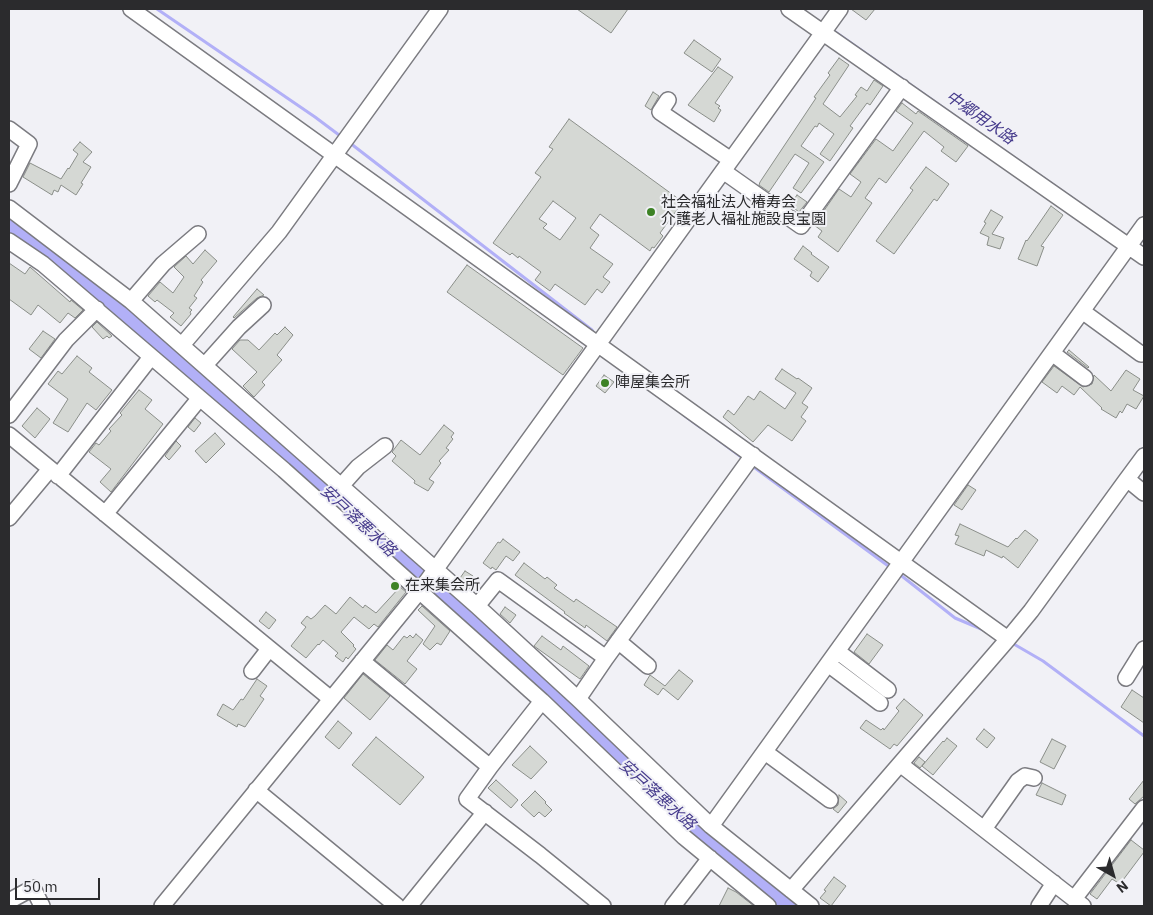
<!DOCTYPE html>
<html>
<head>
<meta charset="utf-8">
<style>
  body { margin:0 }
  #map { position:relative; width:1153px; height:915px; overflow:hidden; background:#f1f1f6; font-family:"IBM Plex Sans",sans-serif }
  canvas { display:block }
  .frame { position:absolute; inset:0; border:10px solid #2b2b2d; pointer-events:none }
  .north { position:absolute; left:1088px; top:850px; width:50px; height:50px; -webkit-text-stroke:4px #f1f1f6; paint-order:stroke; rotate:142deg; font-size:14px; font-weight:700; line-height:20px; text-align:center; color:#2b2b2d }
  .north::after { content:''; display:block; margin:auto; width:18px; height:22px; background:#2b2b2d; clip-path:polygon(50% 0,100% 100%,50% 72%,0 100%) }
  .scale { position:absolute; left:15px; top:878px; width:85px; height:22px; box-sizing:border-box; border:2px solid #2b2b2d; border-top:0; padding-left:6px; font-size:15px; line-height:18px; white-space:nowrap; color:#2b2b2d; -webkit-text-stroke:4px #f1f1f6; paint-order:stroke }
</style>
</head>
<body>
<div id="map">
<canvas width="1153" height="915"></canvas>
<div class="frame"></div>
<div class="north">N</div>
<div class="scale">50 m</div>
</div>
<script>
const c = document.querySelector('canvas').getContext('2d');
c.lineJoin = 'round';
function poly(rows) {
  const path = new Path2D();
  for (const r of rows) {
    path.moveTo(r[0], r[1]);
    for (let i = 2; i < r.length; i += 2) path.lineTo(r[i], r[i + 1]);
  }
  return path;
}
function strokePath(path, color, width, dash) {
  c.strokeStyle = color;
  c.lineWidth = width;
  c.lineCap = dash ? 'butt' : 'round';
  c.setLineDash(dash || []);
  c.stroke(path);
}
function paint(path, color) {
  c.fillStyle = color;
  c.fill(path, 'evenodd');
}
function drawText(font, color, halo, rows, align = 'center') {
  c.font = font + ' "IBM Plex Sans","Noto Sans JP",sans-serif';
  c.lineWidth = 4;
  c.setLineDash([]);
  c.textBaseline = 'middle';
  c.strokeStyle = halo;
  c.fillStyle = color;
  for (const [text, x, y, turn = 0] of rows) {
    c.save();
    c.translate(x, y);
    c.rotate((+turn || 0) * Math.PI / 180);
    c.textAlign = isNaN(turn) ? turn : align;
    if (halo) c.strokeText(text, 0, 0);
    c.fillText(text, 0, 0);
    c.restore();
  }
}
strokePath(poly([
  [157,9,315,117,343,138],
  [831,29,1129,238],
  [350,143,592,330,594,334],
  [685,416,700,427],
  [717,439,744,459],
  [751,465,891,568],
  [898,573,955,618,986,631],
  [1012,643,1043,661,1144,736]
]), '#b2b0f7', 3);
strokePath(poly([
  [9,222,16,225,293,462,678,815,792,906]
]), '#b2b0f7', 20);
const building = poly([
  [577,9,628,9,611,33,577,9],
  [851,9,875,9,866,20,851,9],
  [694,40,721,59,712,72,684,53,694,40],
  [839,58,849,65,823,104,840,117,857,96,855,95,861,87,867,91,874,80,883,86,870,105,867,103,850,126,853,128,830,161,820,154,834,134,819,123,817,127,815,126,801,146,824,162,801,193,793,188,809,163,795,154,769,192,759,185,760,182,816,98,814,97,830,75,828,73,839,58],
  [718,67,733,77,715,103,720,106,718,108,721,110,714,122,688,105,718,67],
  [653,92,659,96,651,110,645,106,653,92],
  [902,103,916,114,918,111,968,146,956,162,941,151,944,147,924,131,886,183,879,178,865,198,872,203,838,252,818,237,822,231,814,225,839,189,851,197,861,182,850,174,876,139,893,151,913,123,896,111,902,103],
  [569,119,680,200,679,201,682,203,660,233,663,236,654,248,652,247,650,251,600,214,590,228,599,235,590,248,613,264,603,277,610,282,602,293,597,289,585,305,555,284,550,291,535,280,541,272,519,256,518,258,512,253,510,255,493,243,541,177,535,173,553,149,549,147,569,119],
  [553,201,576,218,560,240,543,228,547,224,539,219,553,201],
  [80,142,92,152,83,162,91,167,81,183,83,184,76,195,61,185,58,192,54,190,52,195,23,177,30,163,61,179,68,168,69,169,78,154,73,150,80,142],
  [926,167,949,184,937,201,934,199,894,254,876,241,913,190,910,188,926,167],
  [797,195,807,202,799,212,790,205,797,195],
  [1051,206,1063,215,1041,246,1044,247,1037,266,1018,259,1026,240,1027,241,1051,206],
  [991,210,1003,217,992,234,1004,238,1000,249,987,245,989,237,980,233,986,223,984,222,991,210],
  [803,246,812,253,811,254,829,267,818,282,810,276,812,272,794,259,803,246],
  [205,250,217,261,201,280,203,282,194,296,197,298,189,308,192,310,190,312,191,314,181,326,170,317,174,313,157,300,155,302,148,296,160,282,173,293,184,277,174,267,186,256,193,264,205,250],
  [9,263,25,274,30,267,70,302,71,300,83,310,75,318,68,313,60,323,38,305,31,315,9,299,9,263],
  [467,265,583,348,563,375,447,292,467,265],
  [257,289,264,295,257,298,234,318,233,317,257,289],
  [97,322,112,336,109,338,107,336,103,339,92,327,97,322],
  [285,327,293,335,277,355,282,360,262,382,265,385,254,397,243,386,257,372,232,349,240,340,248,340,259,350,275,333,277,335,285,327],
  [43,331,55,339,41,358,29,349,43,331],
  [1069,350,1089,367,1088,368,1067,352,1069,350],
  [77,356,92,368,89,372,112,390,96,410,87,403,68,432,53,423,68,399,48,384,58,371,62,374,77,356],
  [1054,366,1083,387,1092,384,1094,375,1111,391,1126,370,1140,379,1133,390,1144,396,1136,409,1127,404,1122,413,1120,411,1116,418,1101,409,1102,408,1080,387,1074,395,1062,386,1057,393,1042,382,1054,366],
  [782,369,797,379,798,378,812,388,802,403,808,407,801,417,806,421,792,441,768,425,753,442,723,417,728,410,734,415,748,396,754,400,760,391,785,409,796,393,775,379,782,369],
  [604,375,614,382,605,393,596,386,604,375],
  [139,390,152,400,145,409,163,424,111,492,100,482,111,469,89,452,96,443,99,445,111,431,109,429,122,415,120,413,139,390],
  [37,408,50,419,35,438,22,426,37,408],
  [195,418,201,423,194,432,188,427,195,418],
  [444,425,454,433,451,437,453,439,446,448,449,450,439,461,441,463,429,479,434,482,428,491,414,483,415,481,413,479,392,461,396,456,392,452,401,440,420,455,444,425],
  [215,433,225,444,206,463,195,451,215,433],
  [176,441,181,446,169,460,165,456,176,441],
  [968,485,976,490,962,510,954,505,968,485],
  [960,524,1008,547,1016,538,1017,539,1025,530,1038,540,1018,568,1003,556,1002,558,986,550,984,556,955,544,959,536,955,535,960,524],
  [503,539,520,552,513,561,506,556,496,570,492,567,491,569,483,563,498,542,500,543,503,539],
  [524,563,545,579,547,577,557,585,554,588,574,602,576,599,617,627,607,641,586,625,585,628,564,613,565,612,515,575,524,563],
  [465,571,473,576,472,578,475,581,470,587,460,578,465,571],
  [400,587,406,592,378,627,374,624,369,629,354,617,341,632,354,645,353,646,356,649,348,659,346,657,343,662,335,656,338,653,323,640,319,645,318,644,306,658,291,646,306,627,301,623,307,616,311,619,315,616,325,605,336,614,350,597,363,608,365,605,376,613,400,587],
  [422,606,450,631,441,645,437,643,430,650,423,644,435,626,418,610,422,606],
  [505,607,516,615,510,623,500,614,505,607],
  [266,612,276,620,269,629,259,621,266,612],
  [416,634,423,640,407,661,417,669,405,684,375,660,387,645,393,650,404,636,407,638,410,635,413,638,416,634],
  [867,634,883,645,869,664,854,652,867,634],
  [542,636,561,650,563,646,589,666,580,679,534,646,542,636],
  [679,670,693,681,678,700,663,688,658,695,644,685,650,675,665,686,679,670],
  [363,674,390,696,370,720,344,698,363,674],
  [257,679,267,686,260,696,264,699,245,727,238,724,237,727,217,715,223,704,233,710,241,699,243,700,257,679],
  [1132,690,1144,698,1144,723,1121,707,1132,690],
  [904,699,923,715,897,746,894,744,890,749,860,728,866,720,881,730,883,728,884,730,899,711,896,708,904,699],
  [338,721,352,733,339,749,325,737,338,721],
  [984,729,995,738,987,748,976,739,984,729],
  [376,737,424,777,400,805,352,765,376,737],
  [947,738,957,746,933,775,922,766,943,741,944,742,947,738],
  [1052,739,1066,746,1054,769,1040,762,1052,739],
  [530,746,547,762,531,779,512,765,530,746],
  [919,757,925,762,920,768,914,763,919,757],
  [496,780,518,800,511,808,488,788,496,780],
  [1144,780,1144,796,1135,804,1129,799,1144,780],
  [1042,783,1066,795,1062,805,1036,795,1042,783],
  [535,791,546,802,545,803,552,810,545,817,539,812,534,817,521,805,535,791],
  [839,795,847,802,838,813,833,809,838,805,839,795],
  [1131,840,1144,850,1144,852,1120,884,1112,879,1097,899,1090,894,1131,840],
  [834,877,846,886,831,906,820,898,826,891,824,890,834,877],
  [728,888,736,892,754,906,719,906,728,888]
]);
paint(building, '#d5d8d4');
strokePath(building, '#8a8e89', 1);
const minor = poly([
  [131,9,1008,639],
  [789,9,1144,257],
  [668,100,660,112,731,160],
  [9,129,29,144,9,184],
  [723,171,801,226,902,87],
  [9,208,131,301,477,606,578,699,711,826,811,906],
  [9,241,43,264,284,470,542,701,490,767,467,799,540,855,603,906],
  [131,301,163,264,198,234],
  [1082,311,1141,354],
  [182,345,279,232,440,9],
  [1052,353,1085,378],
  [205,365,239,327,263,305],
  [9,415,66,340,97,309],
  [9,435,331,699],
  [1144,456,1127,479,1144,493],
  [58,476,151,357],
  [341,486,358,467,385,446],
  [105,514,199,399],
  [9,518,50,469],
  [477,606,498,580,606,658],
  [618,641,648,666],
  [837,651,888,690],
  [362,661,490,767],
  [828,664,880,703],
  [252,671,269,649],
  [1126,678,1144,649],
  [578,699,606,658,753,455],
  [542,701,684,837,768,906],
  [765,752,830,800],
  [900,764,1083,906],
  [256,790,397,906],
  [711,826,1144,225],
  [984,829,1018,781,1025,776,1034,778],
  [791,890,1008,639,1031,611,1127,479],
  [1074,899,1144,808],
  [9,901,33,888,42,906],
  [162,906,422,588,840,9],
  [409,906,485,812],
  [673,906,710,858],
  [1039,906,1054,883]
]);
strokePath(minor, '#7b7b80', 18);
strokePath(minor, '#fff', 15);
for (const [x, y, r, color] of [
  [651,212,5,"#3d8225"],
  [605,383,5,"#3d8225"],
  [395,586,5,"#3d8225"]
]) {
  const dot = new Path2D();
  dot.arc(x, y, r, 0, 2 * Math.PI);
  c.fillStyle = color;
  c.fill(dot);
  strokePath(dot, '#f1f1f6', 2);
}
drawText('15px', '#2b2b2d', '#f1f1f6', [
  ["社会福祉法人椿寿会",661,203],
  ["介護老人福祉施設良宝園",661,220],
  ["陣屋集会所",615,383],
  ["在来集会所",405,586]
], 'left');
drawText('italic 16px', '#463b8c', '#f1f1f6', [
  ["中郷用水路",980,118,35],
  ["安戸落悪水路",358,521,43],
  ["安戸落悪水路",657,795,42]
]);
</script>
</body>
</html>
